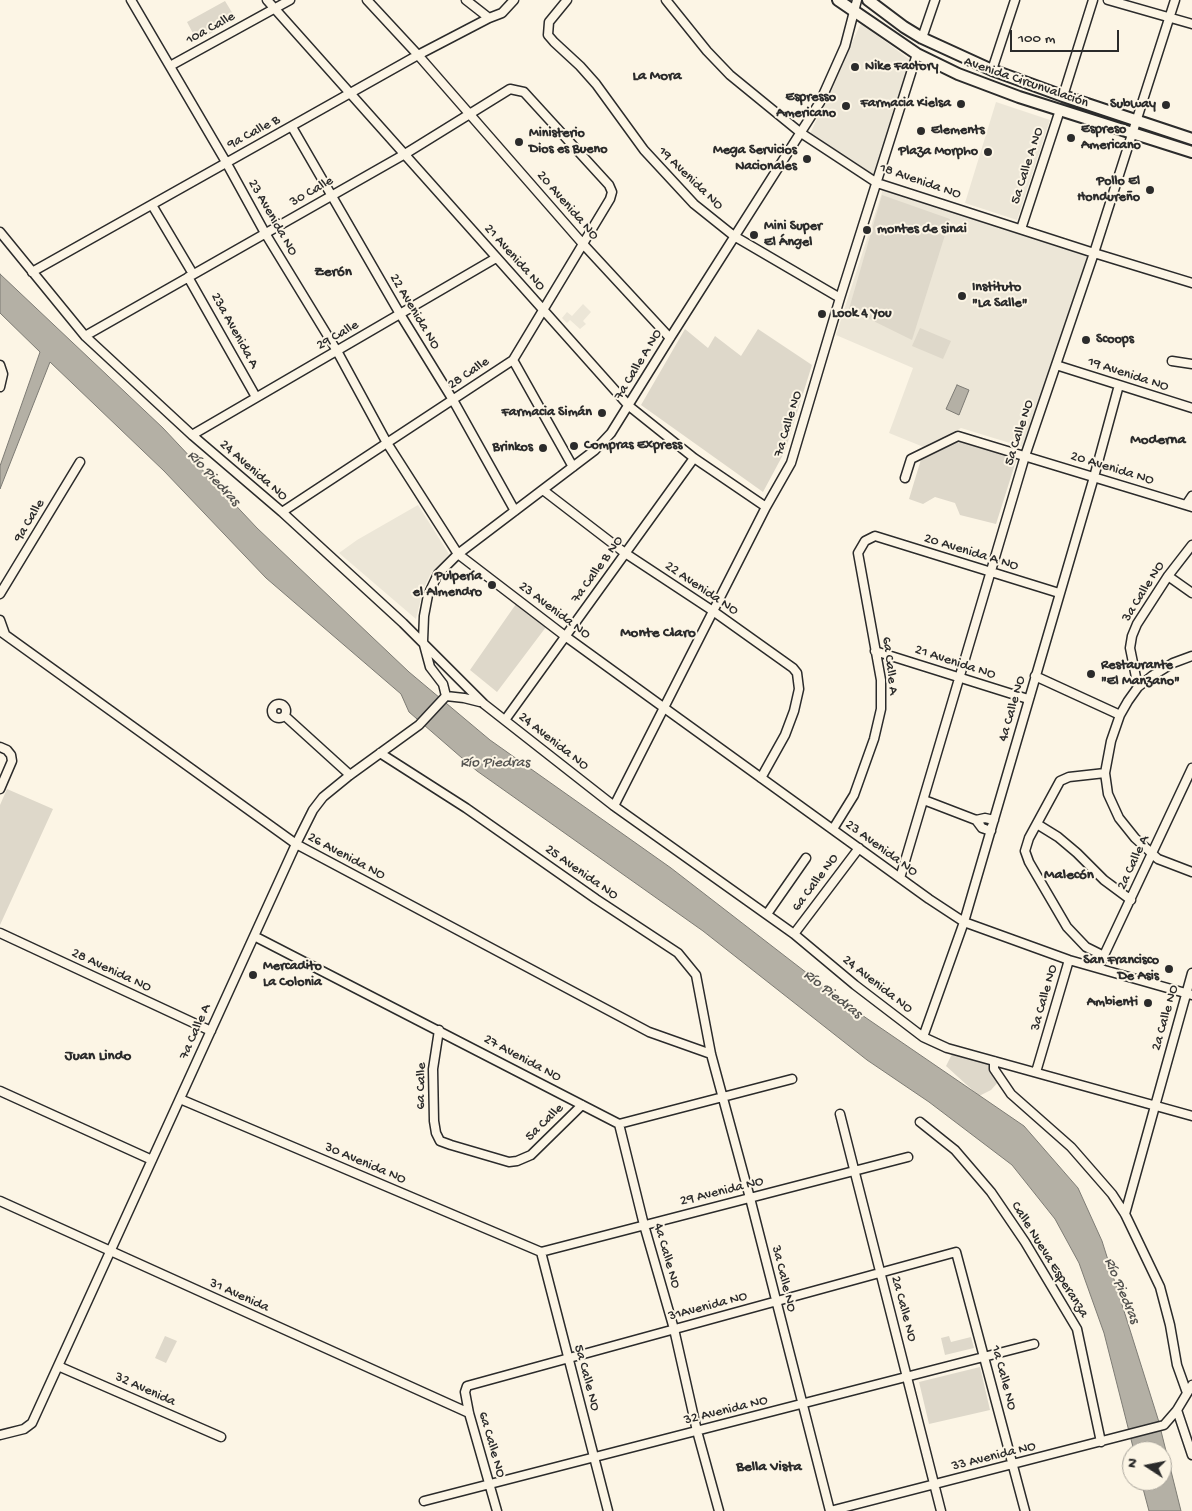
<!DOCTYPE html>
<html>
<head>
<meta charset="utf-8">
<style>
  body { margin:0 }
  #map { position:relative; width:1192px; height:1511px; overflow:hidden; background:#fcf5e5; font-family:"Gochi Hand",sans-serif }
  canvas { display:block }
  .north { position:absolute; left:1122px; top:1441px; width:50px; height:50px; box-sizing:border-box; background:#fcf5e5; border:1px solid #a8a49b; border-radius:50%; rotate:281deg; font-size:14px; font-weight:700; line-height:20px; text-align:center; color:#2b2b2b }
  .north::after { content:''; display:block; margin:auto; width:18px; height:22px; background:#2b2b2b; clip-path:polygon(50% 0,100% 100%,50% 72%,0 100%) }
  .scale { position:absolute; left:1010px; top:30px; width:109px; height:22px; box-sizing:border-box; border:2px solid #2b2b2b; border-top:0; padding-left:6px; font-size:15px; line-height:18px; white-space:nowrap; color:#2b2b2b; -webkit-text-stroke:4px #fcf5e5; paint-order:stroke }
</style>
</head>
<body>
<div id="map">
<canvas width="1192" height="1511"></canvas>
<div class="north">N</div>
<div class="scale">100 m</div>
</div>
<script>
const c = document.querySelector('canvas').getContext('2d');
c.lineJoin = 'round';
function paint(path, color) {
  c.fillStyle = color;
  c.fill(path, 'evenodd');
}
function poly(rows) {
  const path = new Path2D();
  for (const r of rows) {
    if (r.length === 3) {
      path.moveTo(r[0] + r[2], r[1]);
      path.arc(r[0], r[1], r[2], 0, 2 * Math.PI);
      continue;
    }
    path.moveTo(r[0], r[1]);
    for (let i = 2; i < r.length; i += 2) path.lineTo(r[i], r[i + 1]);
  }
  return path;
}
function strokePath(path, color, width, dash) {
  c.strokeStyle = color;
  c.lineWidth = width;
  c.lineCap = dash ? 'butt' : 'round';
  c.setLineDash(dash || []);
  c.stroke(path);
}
function drawText(font, color, halo, rows, align = 'center') {
  c.font = font + ' "Gochi Hand",sans-serif';
  c.lineWidth = 4;
  c.setLineDash([]);
  c.textBaseline = 'middle';
  c.strokeStyle = halo;
  c.fillStyle = color;
  for (const [text, x, y, turn = 0] of rows) {
    c.save();
    c.translate(x, y);
    c.rotate((+turn || 0) * Math.PI / 180);
    c.textAlign = isNaN(turn) ? turn : align;
    if (halo) c.strokeText(text, 0, 0);
    c.fillText(text, 0, 0);
    c.restore();
  }
}
paint(poly([
  [861,23,910,60,874,175,810,134],
  [996,102,1050,120,1017,220,965,203],
  [884,186,1088,257,1023,447,961,428,926,448,889,433,913,368,836,335],
  [583,304,591,312,583,321,586,324,580,329,570,320,567,323,562,318,567,312,572,316],
  [418,505,449,554,430,575,423,590,416,619,339,553,357,540]
]), '#ece6d7');
paint(poly([
  [225,1,236,19,197,41,187,22],
  [882,195,950,219,912,340,849,309],
  [920,328,951,341,943,359,912,346],
  [685,329,708,348,715,336,741,356,758,329,812,365,785,451,763,492,641,405],
  [961,441,1017,458,996,524,960,515,955,503,935,497,923,504,909,499,922,456],
  [516,604,546,627,497,692,470,670],
  [7,789,53,809,0,925,0,805],
  [952,1054,991,1065,1000,1080,991,1090,979,1096,946,1066],
  [165,1336,177,1341,166,1363,155,1358],
  [949,1336,951,1342,971,1337,974,1348,945,1355,941,1338],
  [980,1367,990,1410,929,1424,919,1382]
]), '#ded8ca');
const water = poly([
  [0,274,163,428,257,528,409,672,490,740,671,868,856,1011,1024,1126,1078,1188,1102,1241,1158,1419,1181,1511,1149,1511,1141,1481,1162,1481,1162,1451,1134,1451,1104,1333,1079,1263,1055,1219,1012,1165,929,1102,867,1060,703,931,477,771,409,712,401,694,266,578,164,471,50,362,0,489,0,466,40,352,0,313,0,274],
  [957,385,969,390,959,415,946,409,957,385]
]);
paint(water, '#b4b0a5');
strokePath(water, '#7d7b74', 1);
const minor = poly([
  [131,0,226,162,265,233,337,351,387,443,458,554,565,636,663,707,929,899,964,922,1069,960,1192,995],
  [267,0,629,406,694,458,766,507],
  [367,0,418,55,583,244,670,338],
  [466,0,489,18],
  [567,0,549,22,548,35,554,42,580,66,596,84,644,150,694,204,734,236,840,298],
  [666,0,707,51,730,75,801,133,877,183,1094,253,1192,283],
  [1108,0,1192,24],
  [922,38,935,0],
  [170,66,290,0],
  [992,70,1015,0],
  [1063,96,1093,0],
  [292,127,400,314,453,400,515,511],
  [152,205,193,274],
  [1021,229,1060,110],
  [0,232,85,336,192,435,282,512,403,623,484,704,614,806,794,934,855,985,923,1037,947,1048,1192,1116],
  [32,272,418,55,489,18,502,13,514,0],
  [188,277,256,397],
  [85,336,405,154,510,89,524,92,609,185,612,192,610,199,513,360,282,512],
  [513,360,573,467],
  [1172,361,1192,364],
  [0,365,3,374,0,387],
  [1056,365,1192,408],
  [192,435,496,258],
  [905,478,911,459,958,436,1192,507],
  [543,490,625,553,713,611,793,668,797,673,799,689,794,711,785,735,761,778],
  [1186,505,1192,496],
  [1168,576,1192,593],
  [0,594,80,462],
  [0,620,5,634],
  [0,631,296,844,649,1032,711,1054],
  [875,651,1028,699],
  [1192,656,1173,663,1152,676,1138,687,1128,701,1120,715,1111,741,1105,773,1108,794,1119,818,1135,838,1158,859,1192,872],
  [1035,676,1120,715],
  [1138,687,1130,648,1132,636,1137,624,1168,576,1192,545],
  [446,696,443,684,430,667,423,641,424,616,428,595,438,574,458,554,595,450,611,433,670,338,820,102,845,46,857,0],
  [279,711,7],
  [285,716,350,775],
  [505,720,694,458],
  [0,747,7,750,11,755,12,761,0,789],
  [380,753,466,808,596,899,678,953,696,975,711,1054,750,1198,830,1511],
  [924,800,976,820,982,828,991,831],
  [614,806,766,507,791,463,840,298,917,54],
  [976,820,985,818,994,820],
  [1037,824,1058,837,1077,853,1104,880,1131,900],
  [833,829,854,795,874,739,881,709,881,680,858,553,865,541,875,536,1059,593],
  [900,878,1025,456,1094,253,1175,0],
  [767,914,806,858],
  [0,933,211,1031],
  [794,934,859,848],
  [254,936,619,1124,792,1079],
  [1104,956,1086,947,1067,927,1029,862,1025,851,1029,838,1060,781,1069,777,1105,773],
  [1098,968,1192,768],
  [439,1030,433,1069,434,1121,436,1133,440,1141,451,1145,509,1162,517,1161,531,1155,582,1105],
  [923,1037,964,922,1094,477,1119,385],
  [994,1061,994,1069,1011,1094,1071,1147,1112,1194,1125,1214,1160,1287,1170,1325,1177,1365,1187,1393],
  [1036,1072,1069,960],
  [0,1091,152,1160],
  [180,1099,541,1252],
  [840,1114,941,1511],
  [920,1122,955,1150,991,1192,1025,1242,1077,1329,1101,1442],
  [619,1124,644,1225,674,1329,697,1431,719,1511],
  [0,1201,469,1413],
  [1125,1214,1192,973],
  [541,1252,908,1157],
  [541,1252,608,1511],
  [58,1366,221,1437],
  [1177,1410,1192,1455],
  [0,1435,24,1429,32,1423,296,844,313,810,323,797,350,775,419,725,446,696,464,698,480,702],
  [424,1501,1034,1344],
  [497,1511,469,1413,465,1392,467,1386,956,1252,1025,1511],
  [830,1511,1164,1425,1177,1410,1192,1385]
]);
const highway = poly([
  [838,0,917,54,958,74,1019,97,1192,152],
  [868,0,904,27,922,38,992,70,1063,96,1192,139]
]);
strokePath(minor, '#2b2b2b', 11);
strokePath(highway, '#2b2b2b', 14);
strokePath(minor, '#fcf5e5', 8);
strokePath(highway, '#fcf5e5', 10);
for (const [x, y, r, color] of [
  [855,67,5,"#2b2b2b"],
  [961,104,5,"#2b2b2b"],
  [1166,105,5,"#2b2b2b"],
  [846,106,5,"#2b2b2b"],
  [921,131,5,"#2b2b2b"],
  [1071,138,5,"#2b2b2b"],
  [519,142,5,"#2b2b2b"],
  [988,152,5,"#2b2b2b"],
  [807,159,5,"#2b2b2b"],
  [1150,190,5,"#2b2b2b"],
  [867,230,5,"#2b2b2b"],
  [754,235,5,"#2b2b2b"],
  [962,296,5,"#2b2b2b"],
  [822,314,5,"#2b2b2b"],
  [1086,340,5,"#2b2b2b"],
  [602,413,5,"#2b2b2b"],
  [574,446,5,"#2b2b2b"],
  [543,448,5,"#2b2b2b"],
  [492,585,5,"#2b2b2b"],
  [1091,674,5,"#2b2b2b"],
  [1169,969,5,"#2b2b2b"],
  [253,975,5,"#2b2b2b"],
  [1148,1003,5,"#2b2b2b"]
]) {
  const dot = new Path2D();
  dot.arc(x, y, r, 0, 2 * Math.PI);
  c.fillStyle = color;
  c.fill(dot);
  strokePath(dot, '#fcf5e5', 2);
}
drawText('14px', '#2b2b2b', '#fcf5e5', [
  ["10a Calle",211,29,-29],
  ["Avenida Circunvalación",1026,83,19],
  ["9a Calle B",254,133,-28],
  ["5a Calle A NO",1028,166,-72],
  ["19 Avenida NO",690,179,44],
  ["18 Avenida NO",920,182,19],
  ["30 Calle",312,192,-30],
  ["20 Avenida NO",567,206,49],
  ["23 Avenida NO",272,218,60],
  ["21 Avenida NO",514,258,48],
  ["22 Avenida NO",414,312,59],
  ["23a Avenida A",234,331,61],
  ["29 Calle",338,336,-30],
  ["7a Calle A NO",639,365,-59],
  ["28 Calle",469,374,-34],
  ["19 Avenida NO",1128,375,18],
  ["7a Calle NO",789,424,-73],
  ["5a Calle NO",1020,433,-72],
  ["20 Avenida NO",1112,469,17],
  ["24 Avenida NO",253,471,41],
  ["9a Calle",30,521,-59],
  ["20 Avenida A NO",971,553,17],
  ["7a Calle B NO",598,570,-54],
  ["22 Avenida NO",701,589,34],
  ["3a Calle NO",1144,592,-58],
  ["23 Avenida NO",554,611,37],
  ["21 Avenida NO",955,663,18],
  ["6a Calle A",889,666,83],
  ["4a Calle NO",1013,709,-74],
  ["24 Avenida NO",553,742,38],
  ["23 Avenida NO",881,849,36],
  ["26 Avenida NO",346,857,28],
  ["2a Calle A",1134,863,-65],
  ["25 Avenida NO",581,873,35],
  ["6a Calle NO",816,883,-53],
  ["28 Avenida NO",111,971,25],
  ["24 Avenida NO",877,985,38],
  ["3a Calle NO",1045,998,-74],
  ["2a Calle NO",1166,1018,-74],
  ["7a Calle A",196,1032,-66],
  ["27 Avenida NO",522,1059,28],
  ["6a Calle",422,1086,-89],
  ["5a Calle",545,1123,-44],
  ["30 Avenida NO",365,1164,23],
  ["29 Avenida NO",722,1192,-14],
  ["4a Calle NO",666,1256,74],
  ["Calle Nueva Esperanza",1049,1260,58],
  ["3a Calle NO",783,1279,76],
  ["31 Avenida",239,1296,24],
  ["31Avenida NO",708,1307,-15],
  ["2a Calle NO",903,1309,75],
  ["5a Calle NO",586,1378,75],
  ["1a Calle NO",1003,1378,75],
  ["32 Avenida",145,1390,24],
  ["32 Avenida NO",726,1411,-14],
  ["6a Calle NO",491,1445,74],
  ["33 Avenida NO",994,1457,-14]
]);
drawText('bold 14px', '#2b2b2b', '#fcf5e5', [
  ["Nike Factory",865,67],
  ["Espresso",836,98,"right"],
  ["Americano",836,114,"right"],
  ["Farmacia Kielsa",951,104,"right"],
  ["Subway",1156,105,"right"],
  ["Espreso",1081,130],
  ["Americano",1081,146],
  ["Elements",931,131],
  ["Ministerio",529,134],
  ["Dios es Bueno",529,150],
  ["Mega Servicios",797,151,"right"],
  ["Nacionales",797,167,"right"],
  ["Plaza Morpho",978,152,"right"],
  ["Pollo El",1140,182,"right"],
  ["Hondureño",1140,198,"right"],
  ["Mini Super",764,227],
  ["El Ángel",764,243],
  ["montes de sinai",877,230],
  ["Instituto",972,288],
  ["\"La Salle\"",972,304],
  ["Look 4 You",832,314],
  ["Scoops",1096,340],
  ["Farmacia Simán",592,413,"right"],
  ["Compras Express",584,446],
  ["Brinkos",533,448,"right"],
  ["Pulpería",482,577,"right"],
  ["el Almendro",482,593,"right"],
  ["Restaurante",1101,666],
  ["\"El Manzano\"",1101,682],
  ["San Francisco",1159,961,"right"],
  ["De Asis",1159,977,"right"],
  ["Mercadito",263,967],
  ["La Colonia",263,983],
  ["Ambienti",1138,1003,"right"]
], 'left');
drawText('bold 15px', '#2b2b2b', '#fcf5e5', [
  ["La Mora",657,77],
  ["Zerón",333,273],
  ["Moderna",1158,441],
  ["Monte Claro",658,634],
  ["Malecón",1069,876],
  ["Juan Lindo",98,1057],
  ["Bella Vista",769,1468]
]);
drawText('italic 15px', '#545350', '#fcf5e5', [
  ["Río Piedras",213,479,47],
  ["Río Piedras",495,764],
  ["Río Piedras",832,995,38],
  ["Río Piedras",1121,1291,67]
]);
</script>
</body>
</html>
